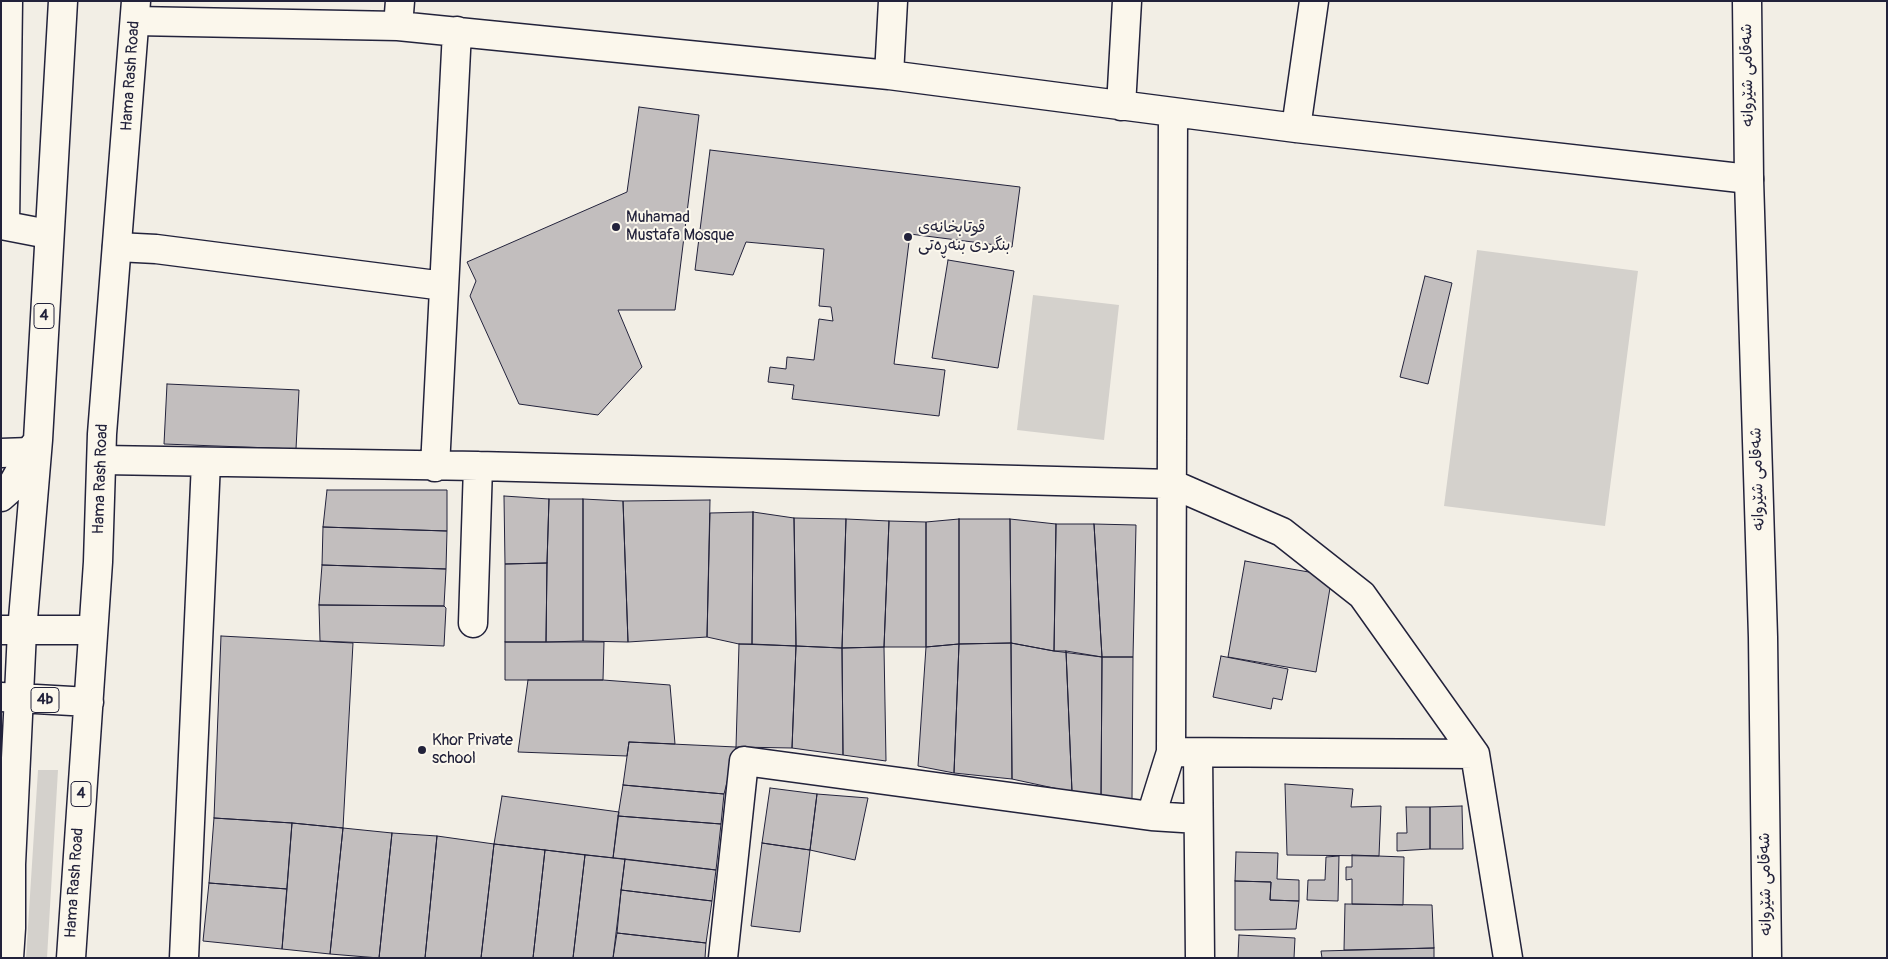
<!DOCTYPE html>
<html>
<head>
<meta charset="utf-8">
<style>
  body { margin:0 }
  #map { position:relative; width:1888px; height:959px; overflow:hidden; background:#f2eee5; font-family:Pangolin,sans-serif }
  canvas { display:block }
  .frame { position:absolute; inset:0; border:2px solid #22223b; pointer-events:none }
</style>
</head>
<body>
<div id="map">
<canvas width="1888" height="959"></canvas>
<div class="frame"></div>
</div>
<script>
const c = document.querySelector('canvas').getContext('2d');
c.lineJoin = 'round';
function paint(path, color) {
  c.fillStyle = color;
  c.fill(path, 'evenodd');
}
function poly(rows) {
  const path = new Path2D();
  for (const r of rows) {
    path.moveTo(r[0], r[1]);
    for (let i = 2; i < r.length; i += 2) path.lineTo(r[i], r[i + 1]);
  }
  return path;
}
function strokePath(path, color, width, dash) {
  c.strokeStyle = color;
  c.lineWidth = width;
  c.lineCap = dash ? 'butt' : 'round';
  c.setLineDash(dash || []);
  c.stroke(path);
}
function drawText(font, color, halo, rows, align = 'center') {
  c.font = font + ' Pangolin,"Playpen Sans Arabic",sans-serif';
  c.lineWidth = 4;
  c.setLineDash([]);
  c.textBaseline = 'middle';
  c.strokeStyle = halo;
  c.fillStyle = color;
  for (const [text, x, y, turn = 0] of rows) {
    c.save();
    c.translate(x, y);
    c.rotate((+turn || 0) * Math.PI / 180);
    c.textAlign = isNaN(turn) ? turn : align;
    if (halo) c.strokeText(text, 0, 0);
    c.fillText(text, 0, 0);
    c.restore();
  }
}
paint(poly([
  [1477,250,1638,271,1605,526,1444,506],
  [1033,295,1119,305,1104,440,1017,430],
  [38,770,58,770,47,958,26,958]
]), '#d4d1cc');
const building = poly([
  [639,107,699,115,675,310,618,310,642,367,598,415,519,404,470,296,476,281,467,262,627,192,639,107],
  [710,150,1020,187,1012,247,910,234,894,364,945,370,939,416,792,399,794,385,768,382,770,367,786,369,787,357,814,360,819,319,833,321,831,307,819,306,824,249,746,242,733,275,695,270,710,150],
  [948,260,1014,271,998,368,932,358,948,260],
  [1425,276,1452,283,1428,384,1400,377,1425,276],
  [167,384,299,390,296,449,164,444,167,384],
  [327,490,447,490,447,531,323,527,327,490],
  [504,496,549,499,547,563,505,564,504,496],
  [549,499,583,499,583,641,546,642,547,563,549,499],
  [583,499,623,501,628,642,583,641,583,499],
  [710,500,707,637,628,642,623,501,710,500],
  [753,512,752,644,739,644,707,637,710,513,753,512],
  [753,512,794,518,796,646,752,644,753,512],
  [794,518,846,519,842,648,796,646,794,518],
  [846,519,889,521,884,647,842,648,846,519],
  [959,519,1010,519,1011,643,959,644,959,519],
  [959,519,959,644,926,647,926,522,959,519],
  [1010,519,1056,524,1054,651,1011,643,1010,519],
  [889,521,926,522,926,647,884,647,889,521],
  [1056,524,1094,524,1102,657,1054,651,1056,524],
  [1094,524,1136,525,1133,657,1102,657,1094,524],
  [323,527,447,531,446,569,322,565,323,527],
  [1245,561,1332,576,1316,672,1228,657,1245,561],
  [547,563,546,642,505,642,505,564,547,563],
  [322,565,446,569,444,606,319,605,322,565],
  [319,605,444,606,446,608,444,646,320,641,319,605],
  [221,636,353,643,343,828,292,823,214,818,221,636],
  [505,642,604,642,603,680,505,680,505,642],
  [1011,643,1012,779,954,773,959,644,1011,643],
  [1011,643,1054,651,1066,651,1072,792,1012,779,1011,643],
  [739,644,796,646,792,748,736,747,739,644],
  [959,644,954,773,918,766,926,647,959,644],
  [796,646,842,648,843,755,792,748,796,646],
  [884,647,886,761,843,755,842,648,884,647],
  [1066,651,1102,657,1101,800,1072,792,1066,651],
  [1221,656,1288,669,1282,700,1273,698,1271,709,1213,697,1221,656],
  [1102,657,1133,657,1132,800,1101,800,1102,657],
  [528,680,603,680,670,685,675,744,629,742,627,756,518,752,528,680],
  [629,742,736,747,724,794,623,785,629,742],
  [1285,784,1353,789,1351,807,1381,806,1379,856,1287,855,1285,784],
  [623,785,724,794,721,824,618,816,623,785],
  [770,788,817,794,810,850,762,843,770,788],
  [817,794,868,798,855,860,810,850,817,794],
  [502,796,619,812,613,858,494,844,502,796],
  [1462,806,1463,849,1430,849,1430,807,1462,806],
  [1406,807,1430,807,1430,849,1397,851,1397,833,1407,833,1406,807],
  [618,816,721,824,716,870,613,858,618,816],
  [214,818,292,823,287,889,209,883,214,818],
  [292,823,343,828,330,954,282,949,292,823],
  [343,828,392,833,379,958,330,954,343,828],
  [392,833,437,836,425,958,379,958,392,833],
  [437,836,494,844,481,958,425,958,437,836],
  [762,843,810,850,800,932,751,926,762,843],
  [494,844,545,850,533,958,481,958,494,844],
  [545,850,585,855,573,958,533,958,545,850],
  [1236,852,1278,853,1277,879,1299,880,1299,901,1270,900,1271,882,1235,881,1236,852],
  [585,855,625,859,613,958,573,958,585,855],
  [1352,855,1404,857,1403,905,1352,904,1352,879,1346,880,1346,867,1352,867,1352,855],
  [1339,856,1338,901,1307,900,1308,880,1325,880,1326,857,1339,856],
  [625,859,716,870,712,901,621,890,625,859],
  [1235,881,1271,882,1270,900,1299,901,1296,929,1235,930,1235,881],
  [209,883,287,889,282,949,203,941,209,883],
  [621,890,712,901,706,943,617,933,621,890],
  [1345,904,1432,905,1434,948,1344,950,1345,904],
  [617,933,706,943,705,958,613,958,617,933],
  [1239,935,1295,938,1294,958,1238,958,1239,935],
  [1434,948,1434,958,1322,958,1321,951,1434,948]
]);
paint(building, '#c2bebe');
strokePath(building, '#22223b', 1);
const street = poly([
  [135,21,398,26,889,75,1296,128,1749,179],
  [398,26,400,1],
  [889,75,893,1],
  [1121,106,1127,1],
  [1296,128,1314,1],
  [1,225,48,234],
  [5,225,8,1],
  [117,247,156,249,444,286],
  [1,453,30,452],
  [102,460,478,466,1172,484,1282,532,1362,595,1475,754,1508,958],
  [435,467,457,31],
  [473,623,478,466],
  [1171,752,1475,754],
  [1198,753,1200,958],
  [1151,816,1171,752,1173,113],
  [184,958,206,462],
  [723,958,744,761,1151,816,1198,819]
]);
const secondary = poly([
  [1747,1,1749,179,1763,637,1767,958]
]);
const highway = poly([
  [1,497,10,489,34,446],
  [1,630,93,630],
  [1,697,89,702],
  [9,958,11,928,11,864,22,631,38,440,63,1],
  [71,958,98,562,102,434,136,1]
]);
strokePath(street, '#22223b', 31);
strokePath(secondary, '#22223b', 31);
strokePath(highway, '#22223b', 31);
strokePath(street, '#fbf7ec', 28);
strokePath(secondary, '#fbf7ec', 28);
strokePath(highway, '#fbf7ec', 28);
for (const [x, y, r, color] of [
  [616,227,5,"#22223b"],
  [908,237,5,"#22223b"],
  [422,750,5,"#22223b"]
]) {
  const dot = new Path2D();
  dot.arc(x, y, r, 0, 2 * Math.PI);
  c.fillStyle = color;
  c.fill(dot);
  strokePath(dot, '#fbf7ec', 2);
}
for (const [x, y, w] of [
  [44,316,20],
  [45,700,28],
  [81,794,20]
]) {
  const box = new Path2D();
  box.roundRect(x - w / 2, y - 12.5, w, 25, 4);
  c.fillStyle = '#fbf7ec';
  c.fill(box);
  strokePath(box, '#22223b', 1);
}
drawText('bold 15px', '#22223b', null, [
  ["4",44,316],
  ["4b",45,700],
  ["4",81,794]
]);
drawText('16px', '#22223b', '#fbf7ec', [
  ["شەقامی شێروانە",1748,75,-91],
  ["Hama Rash Road",131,76,-86],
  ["Hama Rash Road",101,479,-88],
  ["شەقامی شێروانە",1758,479,-92],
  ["Hama Rash Road",75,883,-86],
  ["شەقامی شێروانە",1766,884,-91]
]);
drawText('16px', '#22223b', '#fbf7ec', [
  ["Muhamad",626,218],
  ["Mustafa Mosque",626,236],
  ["قوتابخانەی",918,228],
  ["بنگردی بنەڕەتی",918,246],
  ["Khor Private",432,741],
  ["school",432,759]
], 'left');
</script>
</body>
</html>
